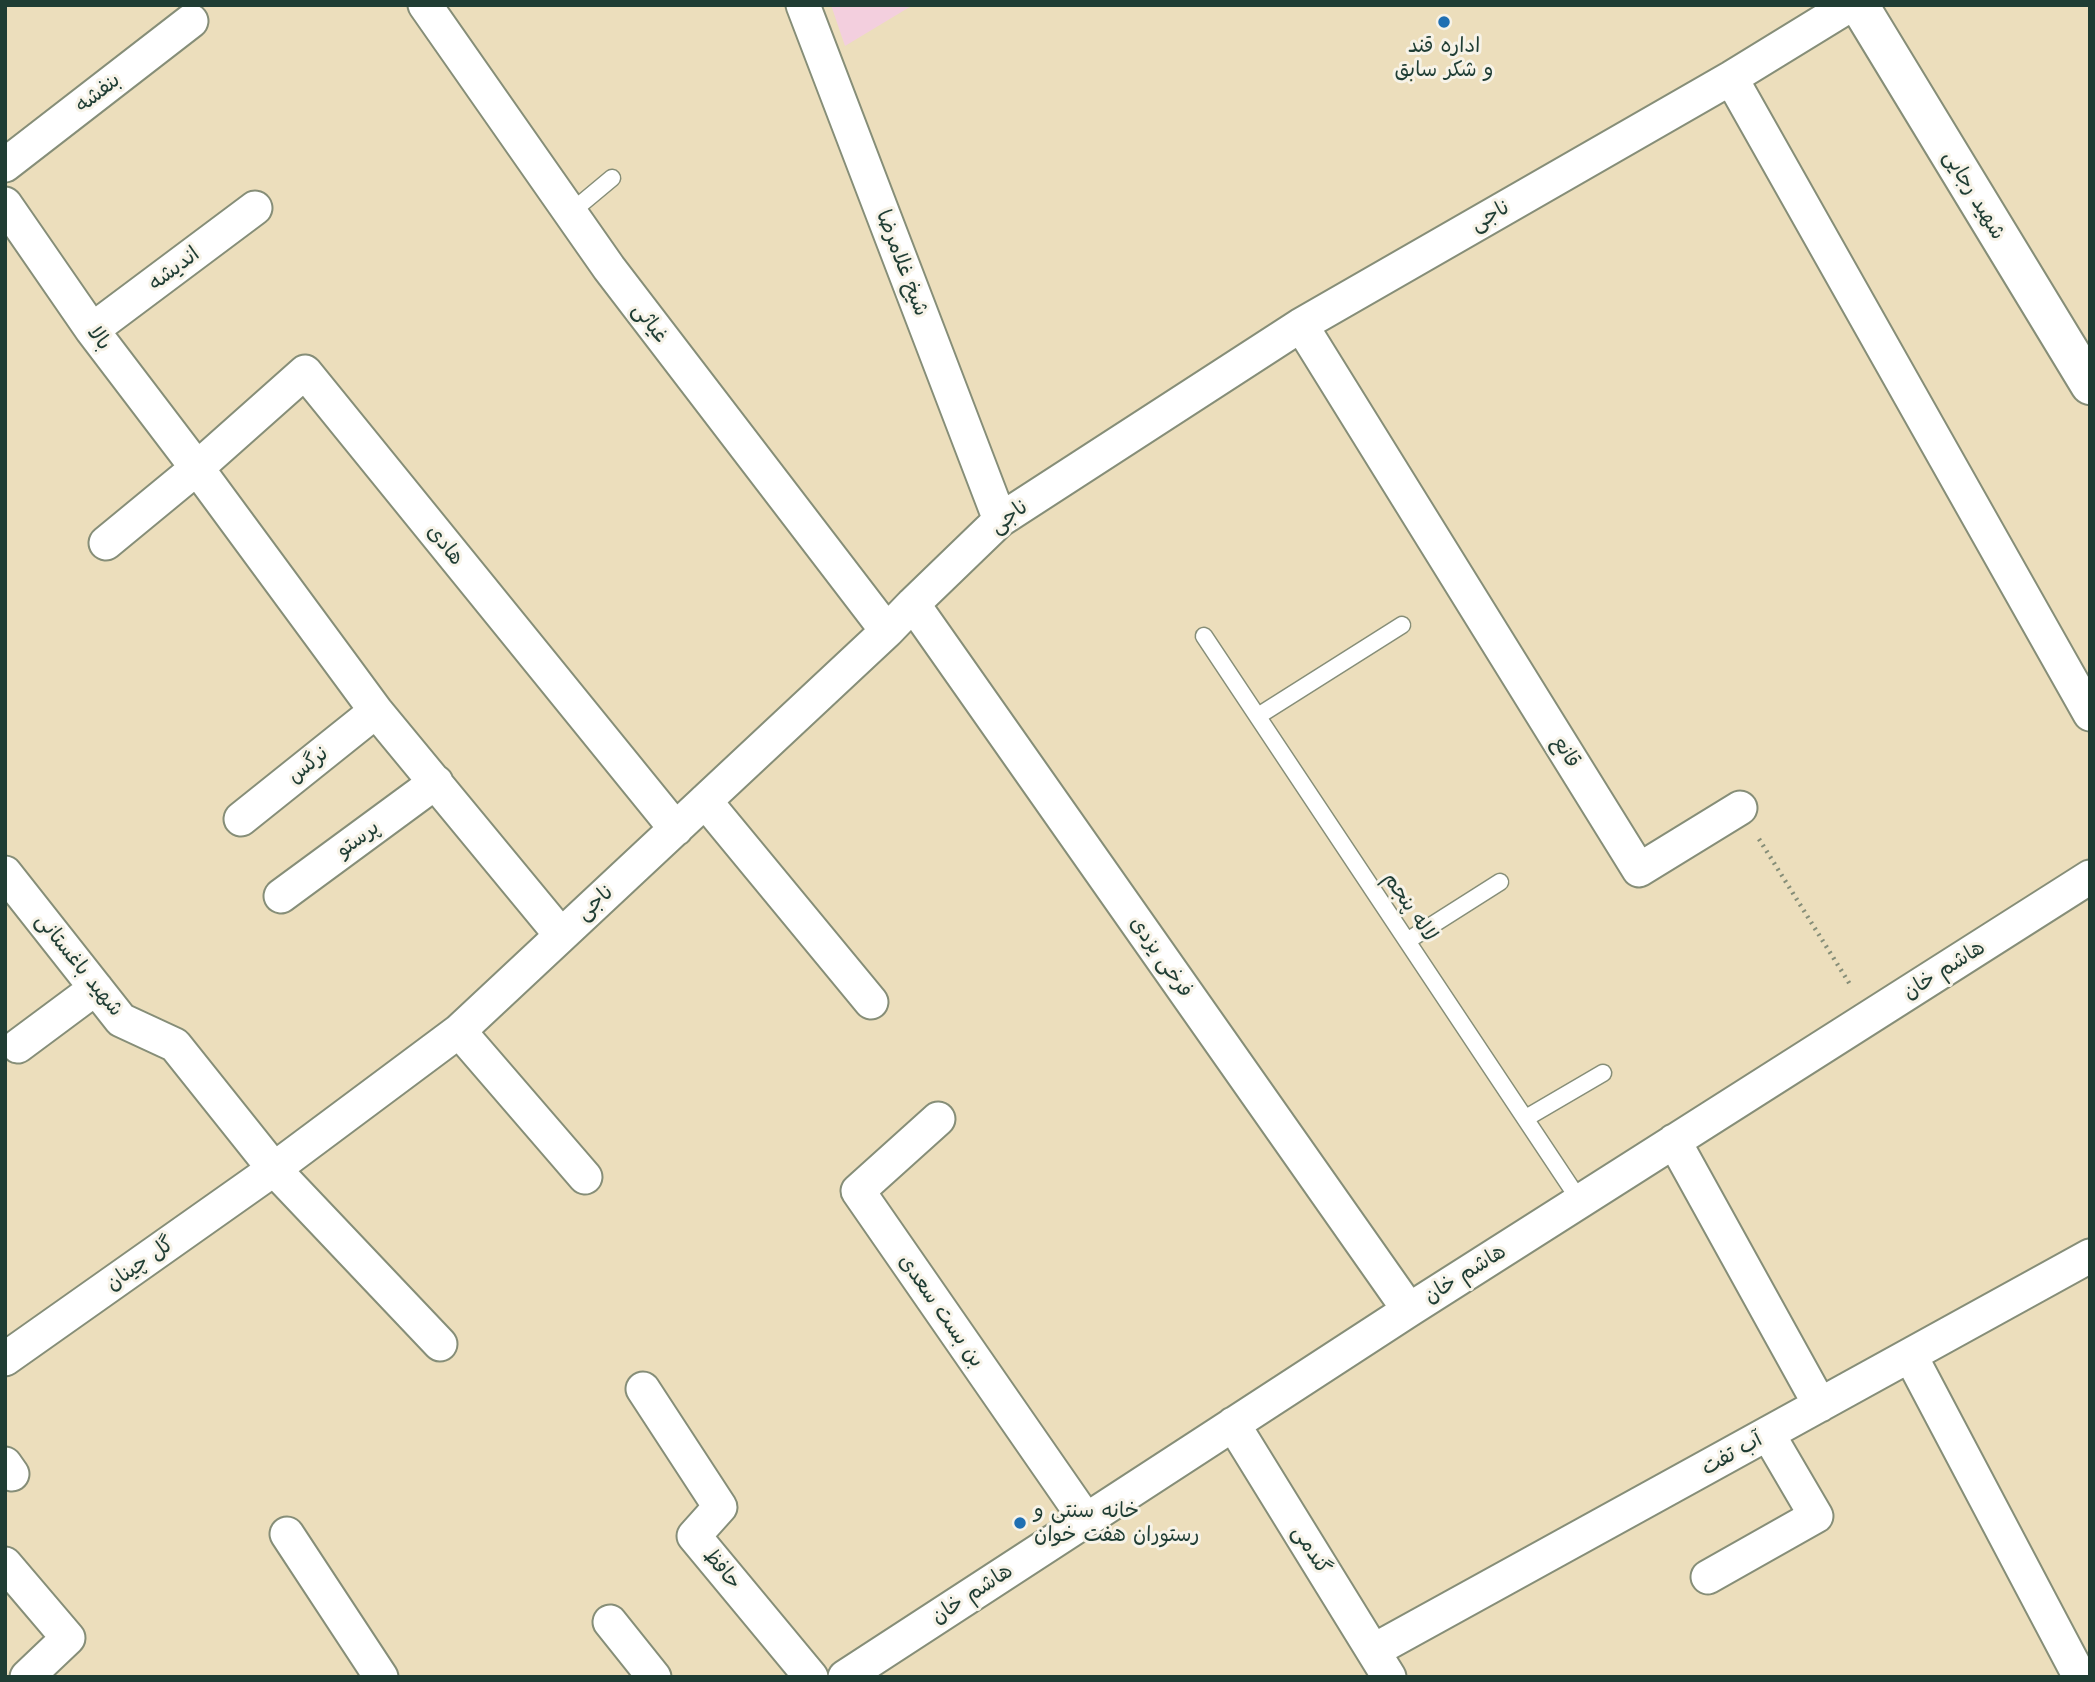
<!DOCTYPE html>
<html>
<head>
<meta charset="utf-8">
<style>
  body { margin:0 }
  #map { position:relative; width:2095px; height:1682px; overflow:hidden; background:#ecdebc; font-family:"Comic Neue",sans-serif }
  canvas { display:block }
  .frame { position:absolute; inset:0; border:7px solid #1f3d34; pointer-events:none }
</style>
</head>
<body>
<div id="map">
<canvas width="2095" height="1682"></canvas>
<div class="frame"></div>
</div>
<script>
const c = document.querySelector('canvas').getContext('2d');
c.lineJoin = 'round';
function paint(path, color) {
  c.fillStyle = color;
  c.fill(path, 'evenodd');
}
function poly(rows) {
  const path = new Path2D();
  for (const r of rows) {
    path.moveTo(r[0], r[1]);
    for (let i = 2; i < r.length; i += 2) path.lineTo(r[i], r[i + 1]);
  }
  return path;
}
function strokePath(path, color, width, dash) {
  c.strokeStyle = color;
  c.lineWidth = width;
  c.lineCap = dash ? 'butt' : 'round';
  c.setLineDash(dash || []);
  c.stroke(path);
}
function drawText(font, color, halo, rows, align = 'center') {
  c.font = font + ' "Comic Neue","Playpen Sans Arabic",sans-serif';
  c.lineWidth = 6;
  c.setLineDash([]);
  c.textBaseline = 'middle';
  c.strokeStyle = halo;
  c.fillStyle = color;
  for (const [text, x, y, turn = 0] of rows) {
    c.save();
    c.translate(x, y);
    c.rotate((+turn || 0) * Math.PI / 180);
    c.textAlign = isNaN(turn) ? turn : align;
    if (halo) c.strokeText(text, 0, 0);
    c.fillText(text, 0, 0);
    c.restore();
  }
}
paint(poly([
  [831,5,913,5,845,46]
]), '#f3cfde');
const service = poly([
  [570,213,612,178],
  [1204,636,1580,1201],
  [1258,716,1402,625],
  [1407,941,1500,882],
  [1526,1118,1603,1073]
]);
const minor = poly([
  [425,5,609,268,887,631],
  [803,5,1000,520],
  [1731,78,2090,714],
  [5,165,191,21],
  [5,204,92,330,197,468,305,372,676,829],
  [1301,325,1639,870,1740,808],
  [92,330,255,208],
  [106,543,197,468,376,711,561,935],
  [913,604,1409,1310],
  [705,801,871,1002],
  [241,819,376,711],
  [5,873,121,1020,175,1045,274,1169,440,1344],
  [281,896,436,782],
  [459,1031,585,1177],
  [18,1046,96,988],
  [938,1119,858,1191,1086,1520],
  [1674,1141,1820,1405],
  [1910,1355,2080,1677],
  [5,1359,274,1169,459,1031,887,631,913,604,1000,520,1301,325,1731,78,1850,5],
  [643,1389,720,1507,694,1536,811,1677],
  [1233,1424,1389,1677],
  [5,1464,12,1474],
  [287,1534,381,1677],
  [5,1564,68,1638,27,1677],
  [1708,1577,1816,1516,1768,1434],
  [610,1622,654,1677],
  [1373,1651,2090,1256],
  [845,1677,1409,1310,2090,877]
]);
const secondary = poly([
  [1859,5,2090,385]
]);
strokePath(service, '#868e78', 19);
strokePath(minor, '#868e78', 37);
strokePath(secondary, '#868e78', 42);
strokePath(poly([
  [1759,839,1851,986]
]), '#868e78', 4.5, [2, 5]);
strokePath(service, '#fff', 16);
strokePath(minor, '#fff', 33);
strokePath(secondary, '#fff', 38);
for (const [x, y, r, color] of [
  [1444,22,7,"#1f6fb2"],
  [1020,1523,7,"#1f6fb2"]
]) {
  const dot = new Path2D();
  dot.arc(x, y, r, 0, 2 * Math.PI);
  c.fillStyle = color;
  c.fill(dot);
  strokePath(dot, '#f7f3e8', 2.5);
}
drawText('21px', '#1f3d34', '#f7f3e8', [
  ["اداره قند",1444,46],
  ["و شکر سابق",1444,70],
  ["خانه سنتی و",1034,1511,"left"],
  ["رستوران هفت خوان",1034,1535,"left"]
]);
drawText('21px', '#1f3d34', '#f7f3e8', [
  ["بنفشه",98,93,-38],
  ["شهید رجایی",1974,195,59],
  ["ناجی",1490,216,-30],
  ["شیخ غلامرضا",902,263,69],
  ["اندیشه",174,269,-37],
  ["غیاثی",650,323,52],
  ["بالا",99,338,53],
  ["ناجی",1009,517,-37],
  ["هادی",445,545,51],
  ["قانع",1566,752,58],
  ["نرگس",308,765,-39],
  ["پرستو",358,839,-36],
  ["ناجی",595,903,-42],
  ["لاله پنجم",1410,907,56],
  ["فرخی یزدی",1161,957,55],
  ["شهید باغستانی",79,965,51],
  ["هاشم خان",1944,970,-32],
  ["گل چینان",140,1264,-35],
  ["هاشم خان",1465,1274,-32],
  ["بن بست سعدی",941,1311,55],
  ["آب تفت",1732,1454,-29],
  ["گندمی",1311,1550,58],
  ["حافظ",722,1569,50],
  ["هاشم خان",972,1594,-33]
]);
</script>
</body>
</html>
